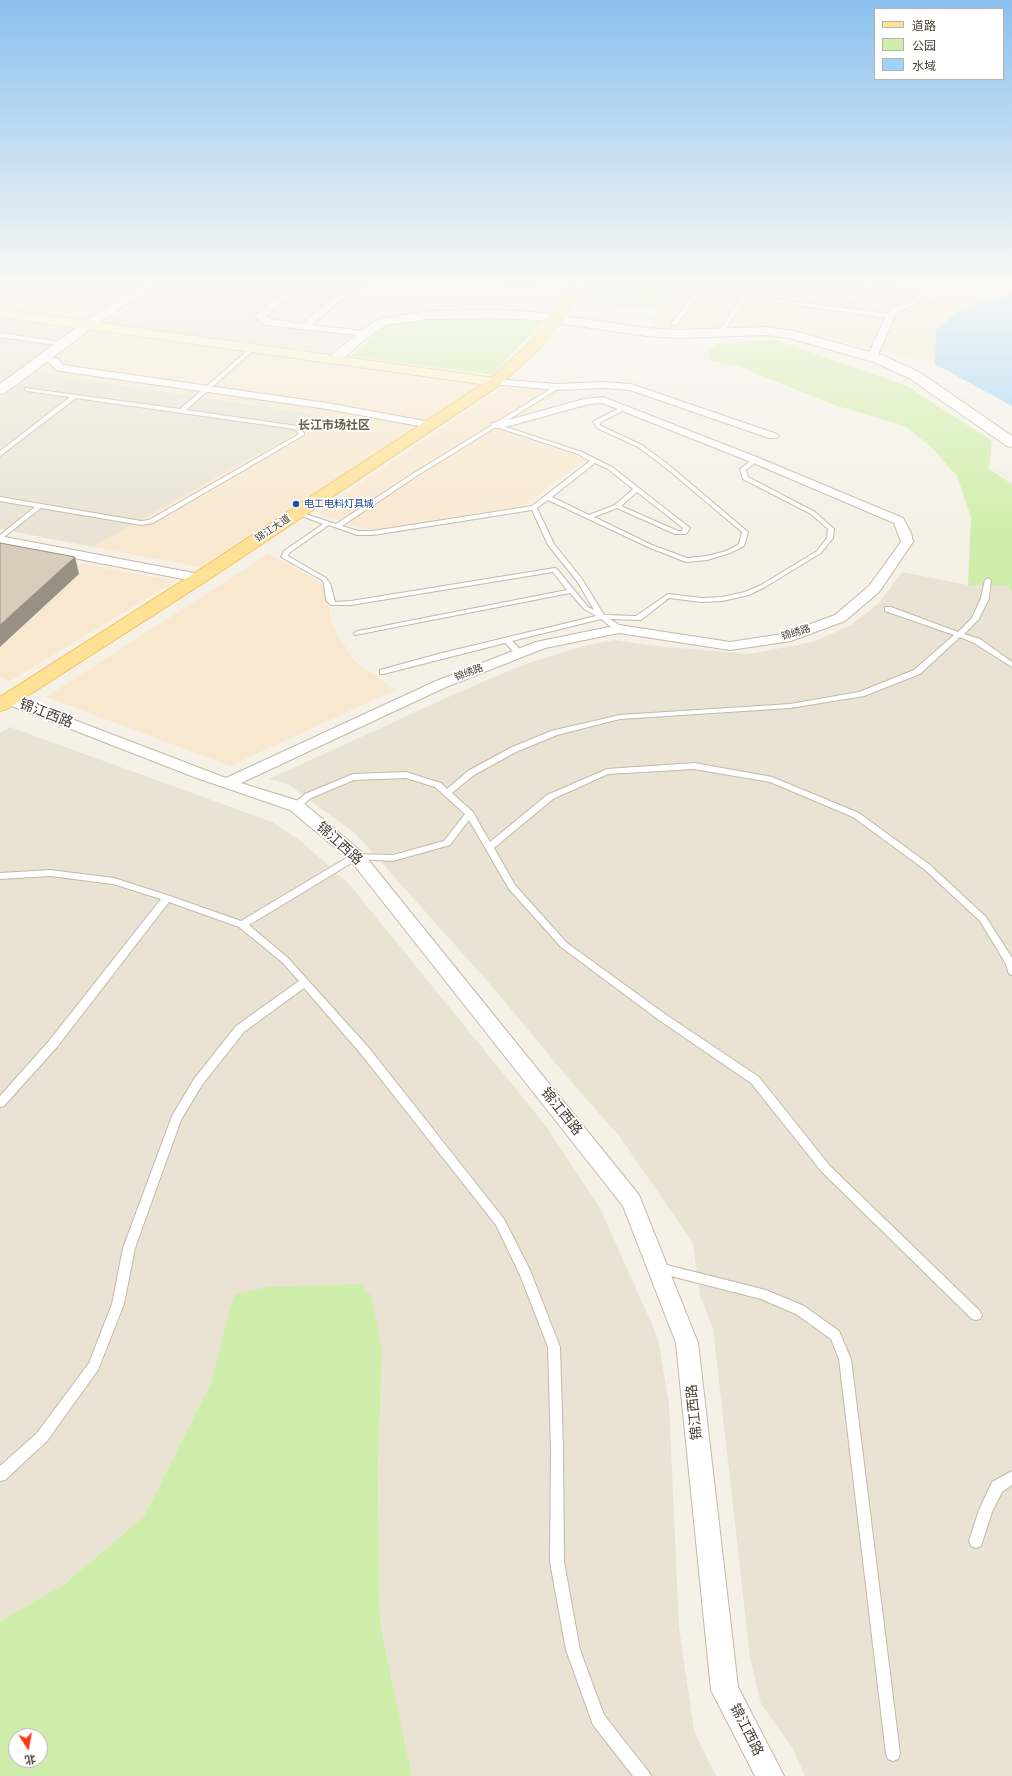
<!DOCTYPE html>
<html>
<head>
<meta charset="utf-8">
<style>
  body { margin:0 }
  #map { position:relative; width:1012px; height:1776px; overflow:hidden; background:#f5f1e7; font-family:"DejaVu Sans","Noto Sans SC",sans-serif }
  canvas { display:block }
  .legend { position:absolute; left:874px; top:8px; width:130px; height:72px; box-sizing:border-box; background:#fff; border:1px solid #b6b3ae; margin:0; padding:5px 7px; list-style:none; font-size:12px; color:#494135 }
  .legend li { display:flex; align-items:center; gap:8px; height:20px }
  .legend b { width:20px; border:1px solid #b6b3ae }
  .north { position:absolute; left:8px; top:1728px; width:40px; height:40px; box-sizing:border-box; background:#fff; border:1px solid #b6b3ae; border-radius:50%; rotate:169deg; font-size:11px; font-weight:700; line-height:16px; text-align:center; color:#494135 }
  .north::after { content:''; display:block; margin:auto; width:14px; height:18px; background:#ff3814; clip-path:polygon(50% 0,100% 100%,50% 72%,0 100%) }
</style>
</head>
<body>
<div id="map">
<canvas width="1012" height="1776"></canvas>
<ul class="legend">
<li><b style="height:5px;background:#ffe196"></b>道路</li>
<li><b style="height:11px;background:#d0eeab"></b>公园</li>
<li><b style="height:11px;background:#9dd3f9"></b>水域</li>
</ul>
<div class="north">北</div>
</div>
<script>
const c = document.querySelector('canvas').getContext('2d');
c.lineJoin = 'round';
function paint(path, color) {
  c.fillStyle = color;
  c.fill(path, 'evenodd');
}
function poly(rows) {
  const path = new Path2D();
  for (const r of rows) {
    path.moveTo(r[0], r[1]);
    for (let i = 2; i < r.length; i += 2) path.lineTo(r[i], r[i + 1]);
  }
  return path;
}
function strokePath(path, color, width, dash) {
  c.strokeStyle = color;
  c.lineWidth = width;
  c.lineCap = dash ? 'butt' : 'round';
  c.setLineDash(dash || []);
  c.stroke(path);
}
function drawText(font, color, halo, rows, align = 'center') {
  c.font = font + ' "DejaVu Sans","Noto Sans SC",sans-serif';
  c.lineWidth = 3.5;
  c.setLineDash([]);
  c.textBaseline = 'middle';
  c.strokeStyle = halo;
  c.fillStyle = color;
  for (const [text, x, y, turn = 0] of rows) {
    c.save();
    c.translate(x, y);
    c.rotate((+turn || 0) * Math.PI / 180);
    c.textAlign = isNaN(turn) ? turn : align;
    if (halo) c.strokeText(text, 0, 0);
    c.fillText(text, 0, 0);
    c.restore();
  }
}
paint(poly([
  [165,284,365,284,314,325,359,330,329,353,104,323],
  [588,284,675,284,670,286,618,293,583,292],
  [0,317,77,328,0,384],
  [36,372,327,416,93,547,0,529,0,399],
  [902,572,968,585,1012,585,1012,1776,805,1776,792,1747,761,1704,750,1658,713,1328,700,1296,693,1243,620,1137,562,1071,497,992,356,834,289,785,269,779,468,688,526,664,584,646,614,640,655,646,750,654,816,641,851,625,879,603],
  [10,727,272,822,302,842,349,884,546,1126,600,1208,658,1338,669,1404,679,1627,694,1731,716,1776,412,1776,380,1623,378,1469,382,1352,235,1295,211,1382,144,1516,66,1583,0,1621,0,733]
]), '#eae3d4');
paint(poly([
  [0,284,139,284,83,321,0,310],
  [713,284,853,284,860,287,893,285,962,309,936,329,935,364,795,330,761,327,669,330,649,328,661,303,696,286],
  [91,331,481,384,412,431,200,567,93,547,326,415,36,372],
  [501,387,562,392,501,429,577,456,585,460,525,505,372,530,359,527,318,513],
  [0,549,176,581,10,681,0,678],
  [268,554,323,583,333,627,354,660,395,690,230,766,46,697]
]), '#f9e8d0');
paint(poly([
  [675,284,713,284,696,286,661,303,658,309,575,301,583,292,618,293,669,286],
  [495,317,544,321,492,375,351,356,389,323,413,319],
  [776,340,907,386,992,441,989,469,1012,484,1012,591,1007,585,968,585,971,517,957,476,931,447,905,426,834,405,738,366,709,360,708,350,721,343],
  [360,1284,372,1297,382,1352,378,1469,380,1623,412,1776,0,1776,0,1621,66,1583,144,1516,211,1382,234,1295,267,1287],
  [16,1736,40,1736,40,1760,16,1760]
]), '#d0eeab');
paint(poly([
  [1012,294,1012,406,935,364,936,329,962,309]
]), '#9dd3f9');
const service = poly([
  [248,284,253,284,237,297,233,297,233,295,248,284],
  [748,285,865,306,867,307,865,308,746,287,746,285,748,285],
  [698,290,890,314,893,316,890,318,746,298,723,333,721,334,718,332,741,298,701,293,676,325,672,325,672,323,698,290],
  [0,333,62,342,65,344,62,346,0,337,0,333],
  [253,346,256,348,255,349,186,410,297,426,304,433,304,435,153,523,141,525,41,508,0,540,0,535,35,507,0,501,0,497,141,521,149,520,299,434,295,429,76,398,0,456,0,451,70,397,27,391,25,390,25,388,180,409,253,346],
  [557,385,559,386,559,388,500,425,582,452,612,467,690,528,686,534,675,534,617,508,594,517,652,545,687,558,707,556,726,551,739,544,742,532,666,468,638,447,597,428,593,422,594,421,624,406,626,407,626,409,599,423,601,426,642,445,670,466,748,532,744,546,730,553,707,560,686,562,648,547,548,500,537,508,554,544,582,579,604,615,636,616,668,594,702,598,722,597,745,592,761,585,817,551,827,538,828,529,811,514,743,479,740,469,753,459,758,460,746,470,748,477,815,512,834,529,833,538,821,553,765,587,749,595,722,601,702,602,669,598,641,620,610,619,622,627,622,631,616,631,601,619,512,641,524,653,520,655,517,655,505,643,383,674,380,674,380,670,442,653,596,616,584,609,570,593,355,635,354,633,358,631,567,590,553,572,351,605,331,605,326,600,324,583,322,580,281,557,284,551,323,524,294,513,299,512,336,524,414,473,557,385],
  [496,427,578,454,590,461,532,506,373,531,358,531,342,526,418,475,496,427],
  [595,463,608,469,633,489,615,505,589,515,552,497,595,463],
  [637,492,683,528,682,531,678,531,621,506,637,492],
  [532,510,548,545,577,581,594,610,588,607,557,569,555,568,351,601,335,602,330,583,326,578,288,556,289,553,329,525,357,535,373,535,532,510],
  [988,578,991,580,989,598,979,619,964,634,980,639,1012,662,1012,667,974,643,960,637,920,674,864,696,790,708,620,719,557,735,516,752,474,775,452,793,473,812,490,842,547,795,607,769,694,763,772,777,859,813,930,865,986,917,1012,958,1012,975,1009,974,1006,964,980,921,924,869,853,817,770,782,694,769,608,774,553,799,494,848,515,885,567,943,665,1014,759,1077,830,1166,980,1311,982,1315,980,1319,976,1320,972,1319,822,1172,751,1083,659,1020,561,947,509,889,469,820,450,845,393,861,358,859,249,925,288,958,369,1048,504,1219,530,1270,560,1347,563,1449,564,1562,580,1650,604,1715,648,1771,651,1776,633,1776,593,1725,566,1650,550,1562,551,1449,548,1347,520,1275,496,1225,361,1054,304,988,244,1032,202,1085,181,1120,135,1248,124,1304,98,1370,47,1441,5,1480,0,1481,0,1466,37,1433,89,1363,112,1304,123,1248,172,1116,194,1079,236,1026,299,981,282,962,239,927,169,902,57,1047,4,1106,0,1107,0,1096,49,1041,161,899,113,884,50,876,0,879,0,873,50,870,114,878,170,896,241,921,353,854,393,855,444,841,465,814,435,787,406,778,354,780,311,798,299,808,293,808,292,806,293,804,305,794,353,774,406,772,441,783,447,789,468,771,510,748,551,731,620,715,790,704,859,692,914,670,954,635,885,611,885,607,891,607,958,632,972,618,981,598,985,580,988,578],
  [659,1263,766,1290,804,1306,839,1331,851,1359,900,1754,898,1759,893,1761,888,1759,886,1754,839,1359,831,1339,796,1314,761,1299,655,1272,653,1268,655,1264,659,1263],
  [1012,1471,1012,1485,1002,1492,992,1512,981,1546,976,1548,971,1546,969,1541,979,1510,992,1482,1012,1471]
]);
const minor = poly([
  [295,284,305,284,275,307,266,317,269,319,302,324,349,284,359,284,312,325,364,331,367,332,369,334,367,336,266,325,257,319,255,317,269,303,295,284],
  [509,284,532,284,528,287,513,287,509,284],
  [913,298,918,301,916,303,896,314,876,359,868,359,867,357,889,310,913,298],
  [43,355,58,359,63,365,327,403,430,422,435,425,430,428,327,409,60,371,56,370,50,363,39,360,38,358,39,356,43,355],
  [495,379,557,384,603,382,631,384,777,434,779,436,777,438,769,438,630,390,603,388,557,390,491,384,490,382,495,379],
  [603,397,759,458,903,518,911,533,913,542,879,592,845,621,791,641,730,650,619,633,545,648,446,687,241,783,302,802,362,852,639,1195,698,1343,738,1687,784,1776,755,1776,711,1690,676,1343,623,1206,350,860,290,810,194,777,4,703,2,700,4,697,9,696,14,697,226,778,436,681,536,642,619,625,730,642,783,634,835,615,869,586,901,542,894,523,751,462,602,403,589,404,513,425,496,428,491,425,492,423,512,419,584,399,603,397],
  [0,536,199,574,204,575,205,578,204,581,199,582,0,544,0,536]
]);
const tertiary = poly([
  [142,284,156,284,92,328,5,393,0,394,0,384,84,322,142,284],
  [495,310,536,312,647,328,677,330,767,327,794,331,884,356,919,372,1012,436,1012,447,1007,446,909,378,874,362,789,338,767,335,677,338,647,336,536,320,495,318,429,319,386,325,368,337,339,362,329,362,327,359,360,331,378,319,429,311,495,310]
]);
const secondary = poly([
  [0,309,495,378,500,379,502,382,500,385,495,386,0,317,0,309]
]);
const primary = poly([
  [536,340,541,341,542,344,541,347,500,385,205,582,7,709,0,711,0,697,193,574,490,379,531,341,536,340]
]);
strokePath(service, '#c2b9a8', 2);
strokePath(minor, '#c2b9a8', 2);
strokePath(tertiary, '#c2b9a8', 2);
strokePath(secondary, '#dac792', 2);
strokePath(primary, '#f1c459', 2);
paint(service, '#fff');
paint(minor, '#fff');
paint(tertiary, '#fff');
paint(secondary, '#fff2c7');
paint(primary, '#ffe196');
const primaryBridge = poly([
  [536,344,575,293]
]);
strokePath(primaryBridge, '#f1c459', 14, []);
strokePath(primaryBridge, '#ffe196', 14);
paint(poly([
  [75,557,79,574,0,647,0,625]
]), '#979083');
const building = poly([
  [0,543,75,557,0,625,0,543]
]);
paint(building, '#d8cdbb');
strokePath(building, '#979083', 1);
const sky = c.createLinearGradient(0, 0, 0, 533);
sky.addColorStop(0, '#8ac0ef');
sky.addColorStop(0.53, '#faf9f4');
sky.addColorStop(1, '#faf9f400');
c.fillStyle = sky;
c.fillRect(0, 0, 1012, 533);
for (const [x, y, r, color] of [
  [296,504,4,"#1a4fb4"]
]) {
  const dot = new Path2D();
  dot.arc(x, y, r, 0, 2 * Math.PI);
  c.fillStyle = color;
  c.fill(dot);
  strokePath(dot, '#fff', 1.5);
}
drawText('10px', '#164399', '#fff', [
  ["电工电料灯具城",304,504]
], 'left');
drawText('10px', '#494135', '#fff', [
  ["锦江大道",273,529,-34],
  ["锦绣路",796,633,-17],
  ["锦绣路",469,673,-21]
]);
drawText('bold 12px', '#6e604b', '#fff', [
  ["长江市场社区",334,426]
]);
drawText('14px', '#494135', '#fff', [
  ["锦江西路",46,714,21],
  ["锦江西路",339,844,42],
  ["锦江西路",561,1112,51],
  ["锦江西路",695,1412,-96],
  ["锦江西路",746,1730,63]
]);
</script>
</body>
</html>
